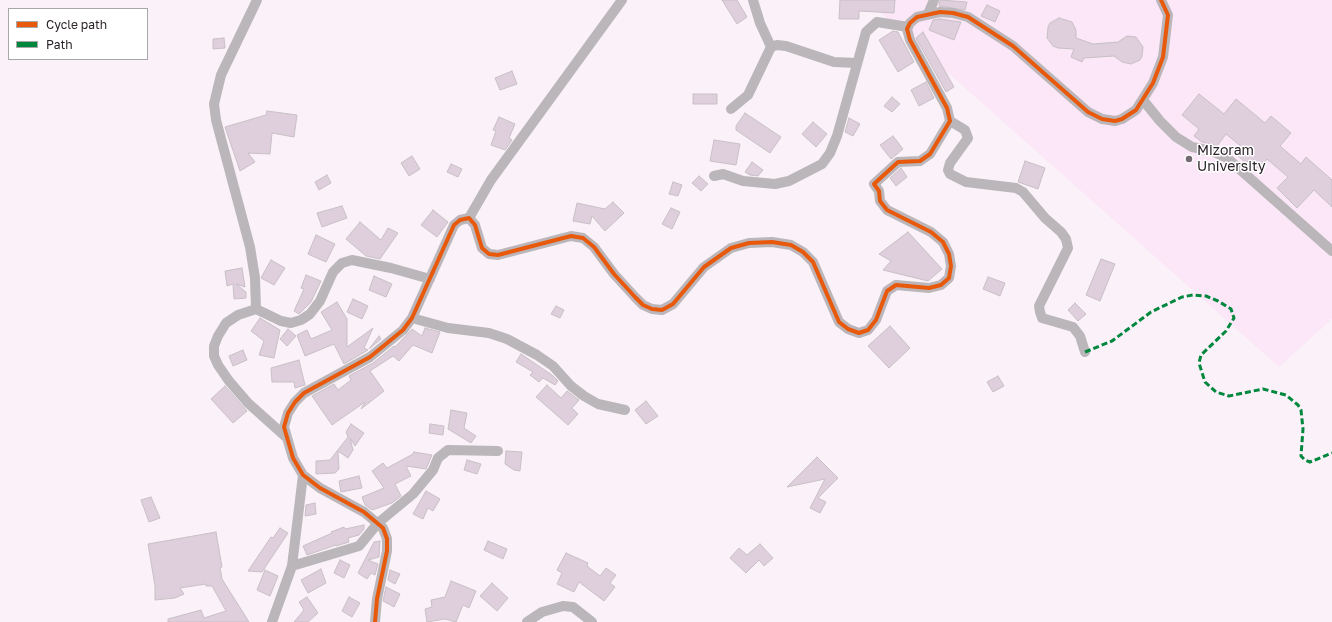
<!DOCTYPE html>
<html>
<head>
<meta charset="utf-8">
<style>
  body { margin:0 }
  #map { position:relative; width:1332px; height:622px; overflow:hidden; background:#faf2f8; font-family:"Golos Text",sans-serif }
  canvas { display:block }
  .legend { position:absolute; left:8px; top:8px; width:140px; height:52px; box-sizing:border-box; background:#fff; border:1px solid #aaa7a9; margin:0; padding:5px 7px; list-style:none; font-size:12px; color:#2b2329 }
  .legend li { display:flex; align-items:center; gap:8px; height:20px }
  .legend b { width:20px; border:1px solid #aaa7a9 }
</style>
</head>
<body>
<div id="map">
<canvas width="1332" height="622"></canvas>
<ul class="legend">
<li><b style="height:5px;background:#e8590c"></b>Cycle path</li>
<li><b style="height:5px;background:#00873e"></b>Path</li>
</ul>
</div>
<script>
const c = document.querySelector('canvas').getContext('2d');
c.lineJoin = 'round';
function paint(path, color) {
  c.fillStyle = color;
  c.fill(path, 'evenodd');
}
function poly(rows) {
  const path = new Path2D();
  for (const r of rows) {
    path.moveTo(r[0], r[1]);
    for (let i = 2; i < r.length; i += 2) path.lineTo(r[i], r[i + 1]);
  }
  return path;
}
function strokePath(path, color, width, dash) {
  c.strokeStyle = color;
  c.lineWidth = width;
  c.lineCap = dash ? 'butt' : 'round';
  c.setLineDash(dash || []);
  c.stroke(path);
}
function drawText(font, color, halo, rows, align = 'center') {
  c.font = font + ' "Golos Text",sans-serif';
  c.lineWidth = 3;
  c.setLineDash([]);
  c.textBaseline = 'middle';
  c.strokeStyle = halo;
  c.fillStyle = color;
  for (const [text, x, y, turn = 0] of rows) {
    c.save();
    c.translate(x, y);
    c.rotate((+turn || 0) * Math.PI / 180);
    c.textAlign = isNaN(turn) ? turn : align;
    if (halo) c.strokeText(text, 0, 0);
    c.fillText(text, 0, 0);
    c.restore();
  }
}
paint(poly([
  [866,0,1332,0,1332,319,1279,367]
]), '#fbe7f7');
const building = poly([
  [722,0,737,0,747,17,737,24,722,0],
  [840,0,895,0,894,13,859,11,859,19,839,19,840,0],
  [940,0,967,2,965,10,939,6,940,0],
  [987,5,1000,11,995,22,981,16,987,5],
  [1059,18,1072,22,1076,30,1076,38,1093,44,1118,42,1127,36,1136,37,1143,47,1142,56,1140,60,1131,64,1122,62,1114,56,1084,58,1082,62,1071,57,1074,49,1058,48,1053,46,1047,38,1048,27,1050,23,1059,18],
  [940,19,961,22,954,40,929,30,933,20,940,19],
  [893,31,898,32,914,62,898,72,879,40,893,31],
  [923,32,954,87,946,92,916,38,923,32],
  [224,38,225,48,213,49,213,39,224,38],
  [512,71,517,84,500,90,495,78,512,71],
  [926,82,934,98,919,106,911,90,926,82],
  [693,94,717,94,717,104,693,104,693,94],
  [1199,94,1224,114,1236,99,1265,123,1271,116,1291,133,1280,146,1301,164,1306,157,1332,180,1332,207,1314,190,1297,208,1277,188,1288,177,1267,159,1256,172,1237,155,1243,148,1226,134,1217,146,1202,142,1194,136,1199,129,1182,115,1199,94],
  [892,97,900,104,892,112,884,106,892,97],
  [267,111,297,115,294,137,272,133,270,154,248,153,255,162,240,171,225,127,266,115,267,111],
  [745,113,781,137,770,153,736,130,736,126,745,113],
  [499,117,515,124,509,138,512,140,505,150,491,145,496,131,493,130,499,117],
  [849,118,860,124,853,136,845,132,849,118],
  [813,122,827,134,816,147,802,134,813,122],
  [893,136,903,149,891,159,880,145,893,136],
  [714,140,740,144,736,165,710,161,714,140],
  [412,156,420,169,409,176,401,163,412,156],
  [1025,161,1045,168,1038,189,1018,182,1025,161],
  [752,162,763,170,758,176,750,175,745,172,752,162],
  [451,164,462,169,458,177,447,172,451,164],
  [901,168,907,177,896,186,890,178,901,168],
  [327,175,331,183,319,190,315,182,327,175],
  [699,176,708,184,701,191,692,183,699,176],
  [673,182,682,185,678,196,669,194,673,182],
  [613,202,624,213,605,231,592,216,590,224,573,221,577,203,605,209,613,202],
  [342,206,347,218,322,227,317,213,342,206],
  [671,208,680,212,672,229,662,224,671,208],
  [433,210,448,222,437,237,421,225,433,210],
  [360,222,381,240,388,228,398,233,380,259,366,256,346,239,360,222],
  [908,232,942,269,928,281,883,270,891,261,879,254,908,232],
  [316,235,335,244,326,262,308,254,316,235],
  [1101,259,1115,264,1100,301,1086,295,1101,259],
  [271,260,285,268,274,285,261,278,271,260],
  [242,268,245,287,236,284,246,292,246,298,234,299,233,284,227,286,225,271,242,268],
  [306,275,321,281,311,302,299,314,294,311,304,289,301,288,306,275],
  [374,276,392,284,386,297,369,290,374,276],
  [988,277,1005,283,1000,296,983,289,988,277],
  [353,299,368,306,362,319,347,312,353,299],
  [337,302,347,319,347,347,373,328,364,348,368,350,344,364,334,344,305,356,297,335,307,330,311,339,332,330,321,312,337,302],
  [1075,303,1086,314,1078,321,1068,310,1075,303],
  [556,306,564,310,560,318,551,314,556,306],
  [260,318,280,330,274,358,259,355,264,341,251,331,260,318],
  [890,326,910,348,889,368,868,346,890,326],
  [425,328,440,332,432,353,413,345,399,361,393,356,370,371,384,391,361,409,365,402,332,425,312,396,334,384,338,390,351,380,349,376,373,363,394,346,395,347,412,329,422,336,425,328],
  [288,329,296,336,287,346,280,339,288,329],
  [379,336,381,339,369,349,379,336],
  [243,350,247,360,233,366,229,356,243,350],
  [521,354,552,375,558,381,555,385,543,378,539,382,530,375,533,372,516,362,521,354],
  [299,360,305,385,295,388,294,382,272,382,271,368,299,360],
  [998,376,1004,386,993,392,987,382,998,376],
  [547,385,561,398,567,391,579,400,572,408,578,414,568,425,536,397,547,385],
  [225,386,247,411,233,423,211,399,225,386],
  [646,401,658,416,646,424,635,410,646,401],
  [451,410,467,413,464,428,476,436,471,443,448,429,451,410],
  [351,424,364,433,355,446,350,438,353,450,348,458,338,451,339,469,335,473,316,474,316,461,330,460,348,437,346,432,351,424],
  [430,424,444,426,443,435,429,433,430,424],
  [506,451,522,452,520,471,514,470,505,464,506,451],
  [414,452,432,455,426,469,406,466,411,476,395,484,401,496,392,503,372,510,365,505,362,497,384,488,372,471,383,463,387,468,413,454,414,452],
  [817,457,838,478,818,498,826,502,820,513,810,508,825,479,787,487,817,457],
  [467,460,481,464,477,474,464,470,467,460],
  [359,476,362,488,341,492,339,481,359,476],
  [426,491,440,499,433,511,428,508,423,519,413,514,426,491],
  [151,497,160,518,149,522,141,500,151,497],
  [315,503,316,514,305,516,306,505,315,503],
  [364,525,364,529,359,535,348,538,349,542,336,546,336,545,307,555,303,546,332,533,331,532,344,527,345,529,364,525],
  [280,528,288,533,262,572,248,571,271,537,273,538,280,528],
  [216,532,222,567,220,568,222,579,249,622,168,622,168,619,201,610,204,618,226,611,212,586,206,586,206,584,180,588,184,594,175,598,155,600,155,586,148,544,216,532],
  [380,541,379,557,368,560,378,564,375,575,371,573,367,579,358,573,374,542,380,541],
  [488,541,507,549,503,559,484,550,488,541],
  [760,544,773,558,764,566,759,560,746,573,730,558,739,548,747,555,760,544],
  [566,553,588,563,587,566,600,576,606,568,616,575,610,583,615,587,604,601,579,582,574,592,557,584,562,573,557,570,566,553],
  [340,560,350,565,344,578,334,573,340,560],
  [321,569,326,583,308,593,301,580,321,569],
  [265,570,278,576,270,596,257,590,265,570],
  [390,570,400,574,395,584,388,580,390,570],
  [451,581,476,591,469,608,463,605,456,622,445,619,427,622,425,609,432,607,431,600,445,597,451,581],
  [492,583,508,598,497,611,480,596,492,583],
  [386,587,400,594,394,607,383,601,386,587],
  [307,597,318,613,308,622,294,622,304,610,299,602,307,597],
  [349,597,360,603,352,617,342,611,349,597]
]);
paint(building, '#dfcedb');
strokePath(building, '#c8c0c6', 1);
strokePath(poly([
  [753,0,760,23,771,47],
  [928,14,934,0],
  [1143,100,1160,121,1176,137,1192,147,1212,151,1227,158,1332,251],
  [731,109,748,95,771,47,777,45,786,46,834,62,857,63],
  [950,121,965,130,968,138,950,163,948,170,950,174,966,182,1016,188,1023,192,1045,218,1061,232,1066,239,1068,248,1039,306,1040,312,1042,318,1073,327,1080,336,1085,352],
  [714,176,723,174,743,181,775,184,789,181,822,164,830,153,837,136,866,32,877,22,908,27],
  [469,218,491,180,622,0],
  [256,309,255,278,250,247,216,120,214,104,221,75,257,0],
  [412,318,448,328,489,333,507,339,537,355,553,366,571,386,584,396,598,404,625,410],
  [286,437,248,403,229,381,218,365,214,356,214,346,218,336,226,323,238,315,256,309,281,321,291,323,301,320,310,314,320,301,333,272,342,263,352,260,391,268,430,279],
  [292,566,359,546,378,523,413,494,433,470,438,458,448,450,498,451],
  [272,622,292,566,303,475],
  [375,622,377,599,387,551,387,539,383,528,364,512,320,488,303,475,293,458,284,427,288,413,295,402,304,393,370,357,403,330,412,318,454,225,460,220,469,218,475,225,482,248,489,254,498,255,571,236,583,238,594,247,614,274,635,297,643,305,652,309,662,310,673,304,704,267,731,248,749,243,772,242,791,245,803,252,813,262,839,322,848,329,859,333,868,330,876,320,887,291,896,285,929,288,941,285,949,278,951,266,949,254,943,242,931,232,887,210,880,201,879,191,874,184,898,162,920,161,930,154,950,121,947,108,910,40,907,29,910,23,917,17,940,12,953,13,968,17,1013,46,1088,112,1102,119,1115,121,1122,119,1136,110,1153,83,1163,57,1168,15,1161,0],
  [527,622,542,612,563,606,573,607,592,622]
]), '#bab6b9', 10);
strokePath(poly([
  [1085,352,1112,341,1151,312,1182,297,1193,295,1206,296,1218,301,1231,309,1234,318,1226,331,1201,355,1199,363,1205,382,1216,392,1229,396,1263,389,1286,395,1298,405,1301,410,1303,429,1301,456,1305,460,1310,462,1332,453]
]), '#00873e', 3, [6, 3]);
strokePath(poly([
  [375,622,377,599,387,551,387,539,383,528,364,512,320,488,303,475,293,458,284,427,288,413,295,402,304,393,370,357,403,330,412,318,454,225,460,220,469,218,475,225,482,248,489,254,498,255,571,236,583,238,594,247,614,274,635,297,643,305,652,309,662,310,673,304,704,267,731,248,749,243,772,242,791,245,803,252,813,262,839,322,848,329,859,333,868,330,876,320,887,291,896,285,929,288,941,285,949,278,951,266,949,254,943,242,931,232,887,210,880,201,879,191,874,184,898,162,920,161,930,154,950,121,947,108,910,40,907,29,910,23,917,17,940,12,953,13,968,17,1013,46,1088,112,1102,119,1115,121,1122,119,1136,110,1153,83,1163,57,1168,15,1161,0]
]), '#e8590c', 4);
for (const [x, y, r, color] of [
  [1189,159,4,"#736b71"]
]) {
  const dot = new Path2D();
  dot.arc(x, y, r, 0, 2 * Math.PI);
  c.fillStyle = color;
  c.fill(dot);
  strokePath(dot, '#fff', 1.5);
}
drawText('14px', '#2b2329', '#fff', [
  ["Mizoram",1197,151],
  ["University",1197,167]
], 'left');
</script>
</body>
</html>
